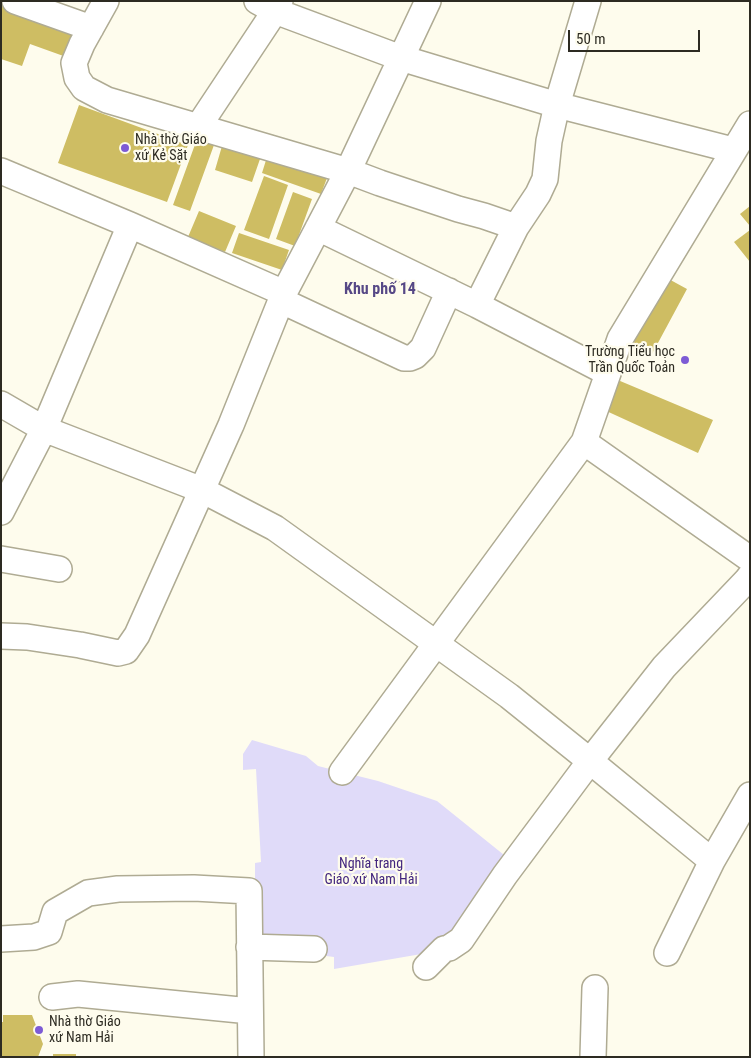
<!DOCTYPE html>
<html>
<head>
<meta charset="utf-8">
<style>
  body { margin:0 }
  #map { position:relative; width:751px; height:1058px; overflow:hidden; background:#fefced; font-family:"Roboto Condensed",sans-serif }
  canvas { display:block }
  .frame { position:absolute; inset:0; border:2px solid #2d2b22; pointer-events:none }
  .scale { position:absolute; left:568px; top:30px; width:132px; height:22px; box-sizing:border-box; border:2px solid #2d2b22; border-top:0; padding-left:6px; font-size:15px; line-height:18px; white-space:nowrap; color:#2d2b22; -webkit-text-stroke:4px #fefced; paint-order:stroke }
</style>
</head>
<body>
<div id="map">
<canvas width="751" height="1058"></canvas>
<div class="frame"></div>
<div class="scale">50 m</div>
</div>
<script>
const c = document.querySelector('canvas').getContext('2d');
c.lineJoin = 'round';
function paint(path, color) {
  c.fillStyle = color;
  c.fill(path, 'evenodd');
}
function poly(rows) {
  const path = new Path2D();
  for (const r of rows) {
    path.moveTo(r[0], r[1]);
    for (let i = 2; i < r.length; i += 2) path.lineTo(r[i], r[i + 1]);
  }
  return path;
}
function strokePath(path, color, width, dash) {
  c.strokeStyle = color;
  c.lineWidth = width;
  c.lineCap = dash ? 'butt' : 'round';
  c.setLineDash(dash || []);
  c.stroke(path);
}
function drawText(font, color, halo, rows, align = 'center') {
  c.font = font + ' "Roboto Condensed",sans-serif';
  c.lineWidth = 4.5;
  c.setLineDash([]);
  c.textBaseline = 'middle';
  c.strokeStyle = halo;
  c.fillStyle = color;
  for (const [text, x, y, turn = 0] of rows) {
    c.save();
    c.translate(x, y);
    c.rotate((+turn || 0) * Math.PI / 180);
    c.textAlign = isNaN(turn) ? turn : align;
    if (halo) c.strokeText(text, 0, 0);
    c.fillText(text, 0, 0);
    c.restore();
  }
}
paint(poly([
  [252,740,306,756,318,766,378,781,437,801,509,859,456,935,433,952,334,969,334,957,326,956,317,943,255,942,255,863,261,862,256,769,243,770,243,754]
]), '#e0dbf9');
paint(poly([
  [1,3,83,31,69,58,30,44,22,66,1,59],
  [79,105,188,145,167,202,58,163],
  [197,139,214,145,190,211,173,205],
  [222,146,260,159,252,182,215,170],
  [267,157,327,178,321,194,262,173],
  [264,176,288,185,269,239,244,230],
  [293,192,312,199,295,246,276,239],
  [750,206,750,226,740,214],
  [199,211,236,226,225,252,188,237],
  [750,230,750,262,734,242],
  [239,233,289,250,282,270,232,253],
  [665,277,687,289,652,354,626,341],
  [613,378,713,420,698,453,602,409],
  [3,1015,32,1015,43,1044,38,1057,1,1057,1,1022,3,1022],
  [53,1054,76,1054,76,1057,53,1057]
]), '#cebd63');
const minor = poly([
  [15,1,91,28],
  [106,1,82,44,74,63,77,78,84,88,107,100,348,171,380,183,458,209,484,216,516,227],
  [257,1,275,11,401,58,557,105,733,150],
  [198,127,275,11,280,1],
  [1,171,130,225,284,293],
  [318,228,477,305,608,373],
  [282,301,404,358,410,358,415,356,423,348,449,291],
  [477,305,516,227,538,194,545,179,549,141,557,105,588,1],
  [1,404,44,429,202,490,275,528,509,696,590,761,712,861],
  [584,442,750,559],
  [1,512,44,429,130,225],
  [1,559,59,569],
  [1,636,27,637,80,645,118,653,126,651,137,635,231,425,284,293,348,171,428,1],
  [342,772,584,442,620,339,750,124],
  [1,939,34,937,49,932,55,912,88,893,118,889,194,888,249,891,251,1057],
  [249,947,314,949],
  [667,953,712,861,750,795],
  [426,967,444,949,449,948,461,940,505,875,590,761,664,667,747,580,750,576],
  [52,997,78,994,250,1011],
  [593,1057,595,988]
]);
strokePath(minor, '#afab93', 28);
strokePath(minor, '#fff', 25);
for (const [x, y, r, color] of [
  [125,148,5,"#7d5bd5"],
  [685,360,5,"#7d5bd5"],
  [39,1030,5,"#7d5bd5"]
]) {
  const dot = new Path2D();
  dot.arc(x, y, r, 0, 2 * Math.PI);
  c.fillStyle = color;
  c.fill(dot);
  strokePath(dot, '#fefced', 2);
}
drawText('14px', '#2d2b22', '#fefced', [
  ["Nhà thờ Giáo",135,140],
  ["xứ Kẻ Sặt",135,156],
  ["Trường Tiểu học",675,352,"right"],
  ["Trần Quốc Toản",675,368,"right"],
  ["Nhà thờ Giáo",49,1022],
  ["xứ Nam Hải",49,1038]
], 'left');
drawText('14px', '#42257e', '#fefced', [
  ["Nghĩa trang",371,864],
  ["Giáo xứ Nam Hải",371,880]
]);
drawText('bold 16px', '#564886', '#fefced', [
  ["Khu phố 14",380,290]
]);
</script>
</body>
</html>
